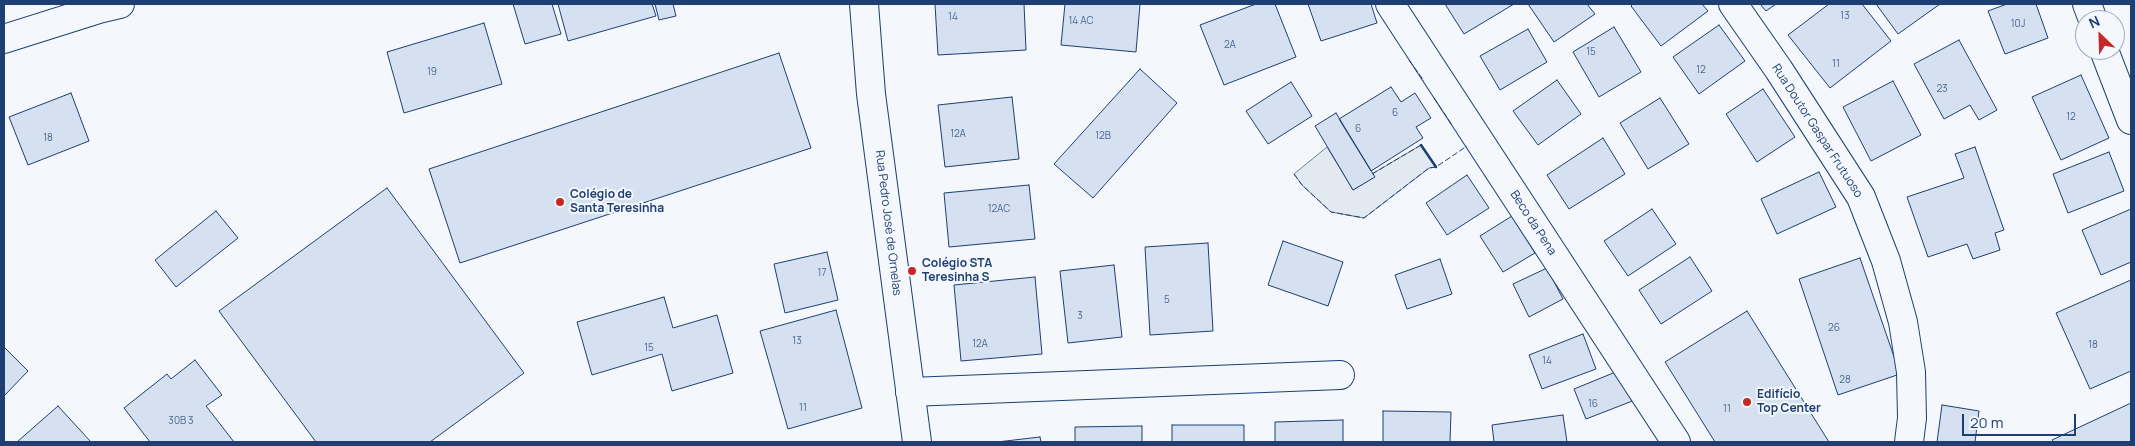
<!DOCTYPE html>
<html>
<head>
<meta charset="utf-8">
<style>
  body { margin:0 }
  #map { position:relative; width:2135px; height:446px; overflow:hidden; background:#f4f7fb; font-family:Manrope,sans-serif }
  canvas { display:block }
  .frame { position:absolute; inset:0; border:5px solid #1d3f73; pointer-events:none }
  .north { position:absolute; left:2075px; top:10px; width:50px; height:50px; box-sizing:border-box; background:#f4f7fb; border:1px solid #9eadc5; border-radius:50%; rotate:336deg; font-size:14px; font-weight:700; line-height:20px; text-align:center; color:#1d3f73 }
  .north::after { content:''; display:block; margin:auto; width:18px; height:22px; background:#c62828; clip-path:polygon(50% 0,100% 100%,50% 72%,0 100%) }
  .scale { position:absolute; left:1962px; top:414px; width:114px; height:22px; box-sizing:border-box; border:2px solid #1d3f73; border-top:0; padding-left:6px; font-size:15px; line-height:18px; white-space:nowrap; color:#1d3f73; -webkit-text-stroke:4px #f4f7fb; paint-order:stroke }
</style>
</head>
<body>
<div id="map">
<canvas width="2135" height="446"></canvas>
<div class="frame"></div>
<div class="north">N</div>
<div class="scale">20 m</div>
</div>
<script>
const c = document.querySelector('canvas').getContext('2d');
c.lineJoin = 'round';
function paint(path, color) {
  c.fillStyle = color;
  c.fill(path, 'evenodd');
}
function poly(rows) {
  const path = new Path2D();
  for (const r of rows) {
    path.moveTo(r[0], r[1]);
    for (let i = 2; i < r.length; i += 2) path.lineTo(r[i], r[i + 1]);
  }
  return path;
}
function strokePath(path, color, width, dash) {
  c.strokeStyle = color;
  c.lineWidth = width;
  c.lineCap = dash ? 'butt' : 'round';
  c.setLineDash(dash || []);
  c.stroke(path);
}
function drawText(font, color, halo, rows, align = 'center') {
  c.font = font + ' Manrope,sans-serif';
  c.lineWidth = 4;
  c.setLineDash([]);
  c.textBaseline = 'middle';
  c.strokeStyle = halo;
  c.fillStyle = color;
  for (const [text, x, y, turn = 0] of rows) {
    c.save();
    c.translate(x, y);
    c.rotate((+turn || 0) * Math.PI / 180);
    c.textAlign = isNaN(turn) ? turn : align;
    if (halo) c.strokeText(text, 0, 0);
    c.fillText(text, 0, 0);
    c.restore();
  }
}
const green = poly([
  [1421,145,1436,167,1429,168,1364,218,1331,212,1302,185,1294,174,1327,147,1353,190,1374,177,1372,174,1421,145]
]);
paint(green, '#e3e9f0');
strokePath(green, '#687fa3', 1);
const building = poly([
  [513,4,552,4,561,34,525,44,513,4],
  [558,4,652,4,656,16,568,41,558,4],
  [655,4,673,4,676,16,659,20,655,4],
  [935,4,1024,4,1026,50,938,55,935,4],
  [1065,4,1140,4,1136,52,1061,45,1065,4],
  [1256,4,1275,4,1296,57,1224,85,1200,25,1256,4],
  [1308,4,1371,4,1377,23,1321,41,1308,4],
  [1445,4,1514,4,1464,34,1445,4],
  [1528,4,1587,4,1595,14,1554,42,1528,4],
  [1633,4,1702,4,1708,11,1661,46,1631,6,1633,4],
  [1760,4,1776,4,1766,11,1760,4],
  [1829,4,1862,4,1891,41,1830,88,1788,35,1829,4],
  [1876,4,1940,4,1898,34,1876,4],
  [2007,4,2036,4,2048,38,2005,54,1988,11,2007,4],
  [484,23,502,84,404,113,387,52,484,23],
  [1719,25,1745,61,1699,94,1673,57,1719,25],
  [1614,27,1641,72,1599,97,1573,52,1614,27],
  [1528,29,1547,62,1500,90,1480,56,1528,29],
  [1959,40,1997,110,1979,120,1970,105,1944,119,1914,64,1959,40],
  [779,53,811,148,460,263,429,169,779,53],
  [1140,69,1177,103,1093,198,1054,164,1140,69],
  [2081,75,2109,138,2061,160,2032,97,2081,75],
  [1557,80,1581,114,1538,145,1513,111,1557,80],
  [1893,81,1921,135,1871,161,1843,107,1893,81],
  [1291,82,1312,116,1268,144,1246,111,1291,82],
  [1391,87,1401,102,1415,93,1431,118,1416,127,1423,138,1371,171,1339,119,1391,87],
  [1763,89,1795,137,1757,162,1726,114,1763,89],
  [71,93,89,141,28,165,9,117,71,93],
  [1012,97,1019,159,945,167,938,105,1012,97],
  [1660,98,1689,144,1648,169,1620,123,1660,98],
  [1336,113,1375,177,1353,190,1315,126,1336,113],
  [1603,138,1625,174,1569,209,1547,175,1603,138],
  [1975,147,2004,230,1995,233,2000,250,1973,259,1967,244,1928,257,1907,197,1964,178,1955,154,1975,147],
  [2109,152,2124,191,2068,213,2053,174,2109,152],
  [1819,172,1836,207,1777,234,1761,199,1819,172],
  [1467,175,1489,208,1447,235,1426,203,1467,175],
  [1029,185,1035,239,949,247,944,193,1029,185],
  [387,188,524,373,430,442,316,442,219,311,387,188],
  [1652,209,1676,244,1628,276,1604,241,1652,209],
  [2131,209,2131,262,2101,275,2082,230,2131,209],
  [216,211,238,238,176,287,155,260,216,211],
  [1512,216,1535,253,1503,272,1480,236,1512,216],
  [1283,241,1343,262,1328,306,1268,285,1283,241],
  [1208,243,1213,331,1150,335,1145,247,1208,243],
  [827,252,838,300,785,313,774,264,827,252],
  [1690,257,1712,291,1661,324,1639,290,1690,257],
  [1860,258,1900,374,1838,395,1799,279,1860,258],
  [1440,259,1452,294,1407,309,1395,275,1440,259],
  [1114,265,1122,337,1068,343,1060,271,1114,265],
  [1547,268,1563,299,1529,317,1513,284,1547,268],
  [1035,277,1042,354,961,361,954,285,1035,277],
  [2131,280,2131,371,2090,389,2056,313,2131,280],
  [664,297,673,328,717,315,733,373,672,391,662,354,592,375,577,322,664,297],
  [836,310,862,408,788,429,760,331,836,310],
  [1747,311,1829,442,1715,442,1665,362,1747,311],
  [1583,334,1596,369,1542,389,1529,355,1583,334],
  [4,347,28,371,4,396,4,347],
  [195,360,222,395,206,406,234,442,150,442,124,408,167,374,171,379,195,360],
  [1623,369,1635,400,1586,419,1574,389,1623,369],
  [2131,403,2131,442,2054,442,2052,440,2131,403],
  [1942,405,1979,411,1975,442,1937,442,1942,405],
  [58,406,91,442,17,442,58,406],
  [1383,411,1451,412,1450,442,1383,442,1383,411],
  [1563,415,1567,442,1494,442,1492,425,1563,415],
  [1343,420,1343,442,1275,442,1275,422,1343,420],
  [1172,425,1244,425,1244,442,1172,442,1172,425],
  [1142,426,1142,442,1075,442,1075,427,1142,426],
  [1040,437,1041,442,997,442,1040,437]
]);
paint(building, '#d5e0f0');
strokePath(building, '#1d3f73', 1);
const street = poly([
  [1390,4,1676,442],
  [1733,4,1779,70,1861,197,1886,261,1903,322,1911,372,1912,418,1909,442],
  [4,39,99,9,120,4],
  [910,392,1340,375]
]);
const secondary = poly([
  [864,4,871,94,917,442],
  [2087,4,2093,20],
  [2104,50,2131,120]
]);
strokePath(street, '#1d3f73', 30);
strokePath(secondary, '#1d3f73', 30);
strokePath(street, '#f4f7fb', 28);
strokePath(secondary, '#f4f7fb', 28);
strokePath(poly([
  [1409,60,1424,81],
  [1434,98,1452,125],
  [1294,174,1302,185,1331,212,1364,218,1429,168,1436,167,1467,146],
  [1372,174,1421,145]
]), '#1d3f73', 1, [6, 2.5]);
strokePath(poly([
  [1421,145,1436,167]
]), '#1d3f73', 2.5);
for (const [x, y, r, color] of [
  [560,202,5,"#c62828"],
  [912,271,5,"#c62828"],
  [1747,402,5,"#c62828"]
]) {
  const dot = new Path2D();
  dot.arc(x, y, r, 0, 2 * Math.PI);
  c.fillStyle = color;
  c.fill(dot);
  strokePath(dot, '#f4f7fb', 2);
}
drawText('10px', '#4b6792', null, [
  ["13",1845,16],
  ["14",953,17],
  ["14 AC",1081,21],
  ["10J",2018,24],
  ["2A",1230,45],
  ["15",1591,52],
  ["11",1836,64],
  ["12",1701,70],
  ["19",432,72],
  ["23",1942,89],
  ["6",1395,113],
  ["12",2071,117],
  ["6",1358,129],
  ["12A",958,134],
  ["12B",1103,136],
  ["18",48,138],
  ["12AC",999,209],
  ["17",822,273],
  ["5",1167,300],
  ["3",1080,316],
  ["26",1834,328],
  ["13",797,341],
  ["12A",980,344],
  ["18",2093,345],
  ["15",649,348],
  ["14",1547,361],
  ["28",1845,380],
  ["16",1593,404],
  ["11",803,408],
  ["11",1727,409],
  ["30B 3",181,421]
]);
drawText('12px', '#1d3f73', '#f4f7fb', [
  ["Rua Doutor Gaspar Frutuoso",1817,131,57],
  ["Rua Pedro José de Ornelas",888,223,83],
  ["Beco da Pena",1533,223,57]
]);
drawText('bold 12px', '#1d3f73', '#f4f7fb', [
  ["Colégio de",570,195],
  ["Santa Teresinha",570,209],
  ["Colégio STA",922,264],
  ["Teresinha S",922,278],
  ["Edifício",1757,395],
  ["Top Center",1757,409]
], 'left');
</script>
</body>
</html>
